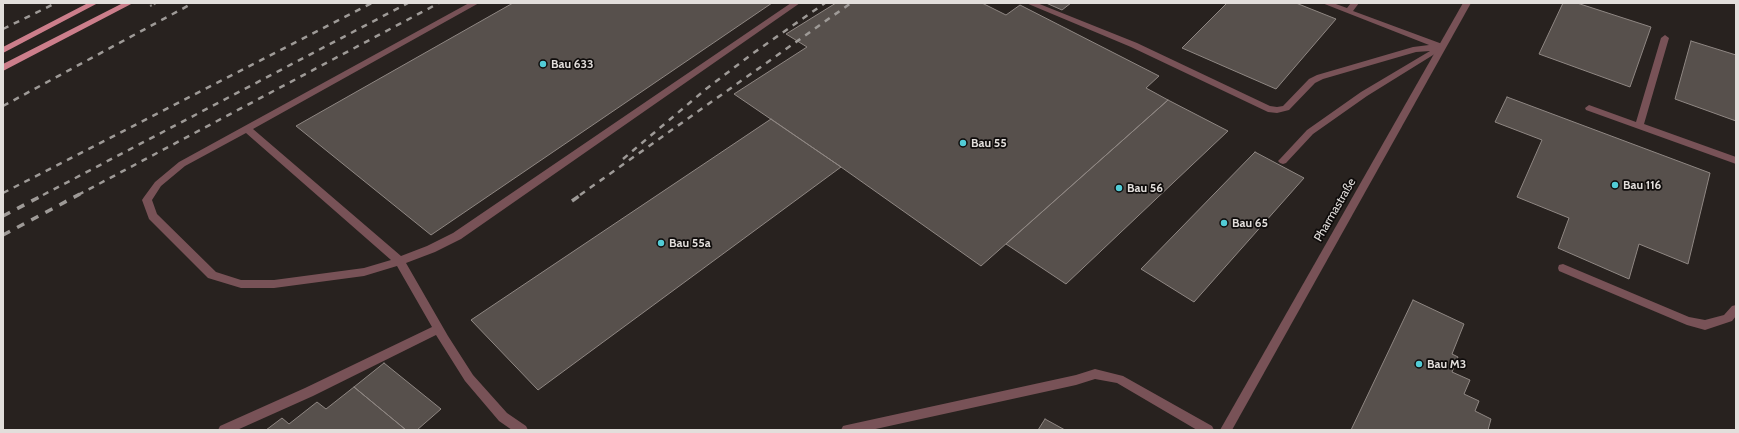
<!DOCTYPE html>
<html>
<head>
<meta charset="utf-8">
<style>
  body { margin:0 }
  #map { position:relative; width:1739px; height:433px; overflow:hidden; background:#28221f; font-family:Cabin,sans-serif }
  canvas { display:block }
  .frame { position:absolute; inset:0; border:4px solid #e2dedb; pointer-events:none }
</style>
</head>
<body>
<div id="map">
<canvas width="1739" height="433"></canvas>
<div class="frame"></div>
</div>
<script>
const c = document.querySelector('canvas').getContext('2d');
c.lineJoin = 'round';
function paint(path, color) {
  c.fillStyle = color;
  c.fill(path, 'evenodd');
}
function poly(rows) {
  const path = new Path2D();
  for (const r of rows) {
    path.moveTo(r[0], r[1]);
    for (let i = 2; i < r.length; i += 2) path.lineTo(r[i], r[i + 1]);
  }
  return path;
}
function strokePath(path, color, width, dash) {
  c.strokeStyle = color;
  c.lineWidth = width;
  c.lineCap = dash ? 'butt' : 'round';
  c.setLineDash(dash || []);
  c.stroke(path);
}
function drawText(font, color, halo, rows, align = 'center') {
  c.font = font + ' Cabin,sans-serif';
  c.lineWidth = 3.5;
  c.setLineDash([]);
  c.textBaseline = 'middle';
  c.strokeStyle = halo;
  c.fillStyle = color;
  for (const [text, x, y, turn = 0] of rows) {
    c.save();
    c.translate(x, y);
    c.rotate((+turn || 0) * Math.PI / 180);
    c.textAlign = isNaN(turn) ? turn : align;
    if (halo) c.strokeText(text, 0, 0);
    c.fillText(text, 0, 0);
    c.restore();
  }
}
const building = poly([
  [513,3,772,3,431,235,296,126,513,3],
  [836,3,982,3,1006,15,1020,5,1159,76,1146,88,1168,100,981,266,841,167,734,94,807,47,786,34,836,3],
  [1046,3,1071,3,1062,10,1046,3],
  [1227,3,1296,3,1336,19,1276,89,1182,48,1227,3],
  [1563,3,1577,3,1651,27,1630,87,1539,54,1563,3],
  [1691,41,1736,55,1736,121,1675,99,1691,41],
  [1507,97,1710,173,1688,264,1639,244,1629,279,1558,248,1569,218,1517,197,1542,140,1495,122,1507,97],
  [1168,100,1228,131,1066,284,1006,244,1168,100],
  [771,119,841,167,538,390,471,320,771,119],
  [1255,152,1304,178,1194,302,1141,269,1255,152],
  [1413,300,1464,324,1452,354,1458,357,1452,372,1470,380,1464,394,1479,401,1475,411,1491,419,1488,430,1351,430,1413,300],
  [384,363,441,409,417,430,406,430,354,387,384,363],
  [354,387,406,430,266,430,282,418,289,424,317,402,326,409,354,387],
  [1045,419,1065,430,1038,430,1045,419]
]);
paint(building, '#57504c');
strokePath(building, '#8f8783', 1);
strokePath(poly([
  [150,6,157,3]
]), '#837e7b', 2, [2, 2]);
paint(poly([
  [469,3,479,3,253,129,401,256,427,246,453,233,791,3,800,3,461,239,435,252,406,263,448,336,473,375,507,413,526,426,528,430,512,430,499,421,465,381,436,335,313,396,237,430,218,430,220,426,305,388,432,327,397,266,364,276,274,288,241,288,208,278,149,219,142,200,144,197,155,182,179,162,469,3],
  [246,133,391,260,364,268,274,280,241,280,216,272,157,214,152,200,161,186,185,166,246,133],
  [1026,3,1037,3,1137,43,1270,106,1277,107,1283,106,1309,79,1317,75,1413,47,1429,45,1322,3,1333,3,1347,8,1351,3,1359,3,1353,11,1445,45,1446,47,1367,96,1313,134,1286,163,1283,164,1280,163,1278,161,1280,159,1307,130,1361,92,1430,51,1416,52,1323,79,1315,83,1289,110,1277,113,1268,112,1131,47,1026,3],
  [1665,35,1669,38,1644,124,1736,157,1736,164,1586,110,1585,108,1589,105,1636,122,1661,38,1665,35],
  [1563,264,1689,317,1705,320,1724,315,1732,306,1736,305,1736,316,1732,321,1705,330,1687,325,1559,271,1558,268,1559,265,1563,264],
  [1095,369,1123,376,1212,426,1214,430,1197,430,1117,383,1095,379,1076,385,871,430,841,430,843,426,847,425,1076,375,1095,369]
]), '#785257');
paint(poly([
  [1463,3,1471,3,1232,430,1220,430,1463,3]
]), '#785257');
paint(poly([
  [88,3,98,3,3,53,3,47,88,3],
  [123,3,133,3,3,71,3,64,123,3]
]), '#cc7e8b');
strokePath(poly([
  [3,29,56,3],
  [3,106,193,3],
  [623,159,706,89,752,54,825,3],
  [3,193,372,3],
  [43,195,408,3],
  [78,195,439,3],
  [580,195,851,3]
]), '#9e9a97', 2.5, [6, 6]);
strokePath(poly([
  [572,201,582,194],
  [3,216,45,194],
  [3,235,80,194]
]), '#9e9a97', 3.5, [8, 8]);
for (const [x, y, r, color] of [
  [543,64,4,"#52ccd6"],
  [963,143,4,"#52ccd6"],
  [1615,185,4,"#52ccd6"],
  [1119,188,4,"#52ccd6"],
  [1224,223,4,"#52ccd6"],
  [661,243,4,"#52ccd6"],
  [1419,364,4,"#52ccd6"]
]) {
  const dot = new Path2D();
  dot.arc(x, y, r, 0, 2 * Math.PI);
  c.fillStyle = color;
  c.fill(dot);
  strokePath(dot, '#0f0c0b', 1.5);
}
drawText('bold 12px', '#e2dedb', '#0f0c0b', [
  ["Bau 633",551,64],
  ["Bau 55",971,143],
  ["Bau 116",1623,185],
  ["Bau 56",1127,188],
  ["Bau 65",1232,223],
  ["Bau 55a",669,243],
  ["Bau M3",1427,364]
], 'left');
drawText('12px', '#e2dedb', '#0f0c0b', [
  ["Pharmastraße",1335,210,-60]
]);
</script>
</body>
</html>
